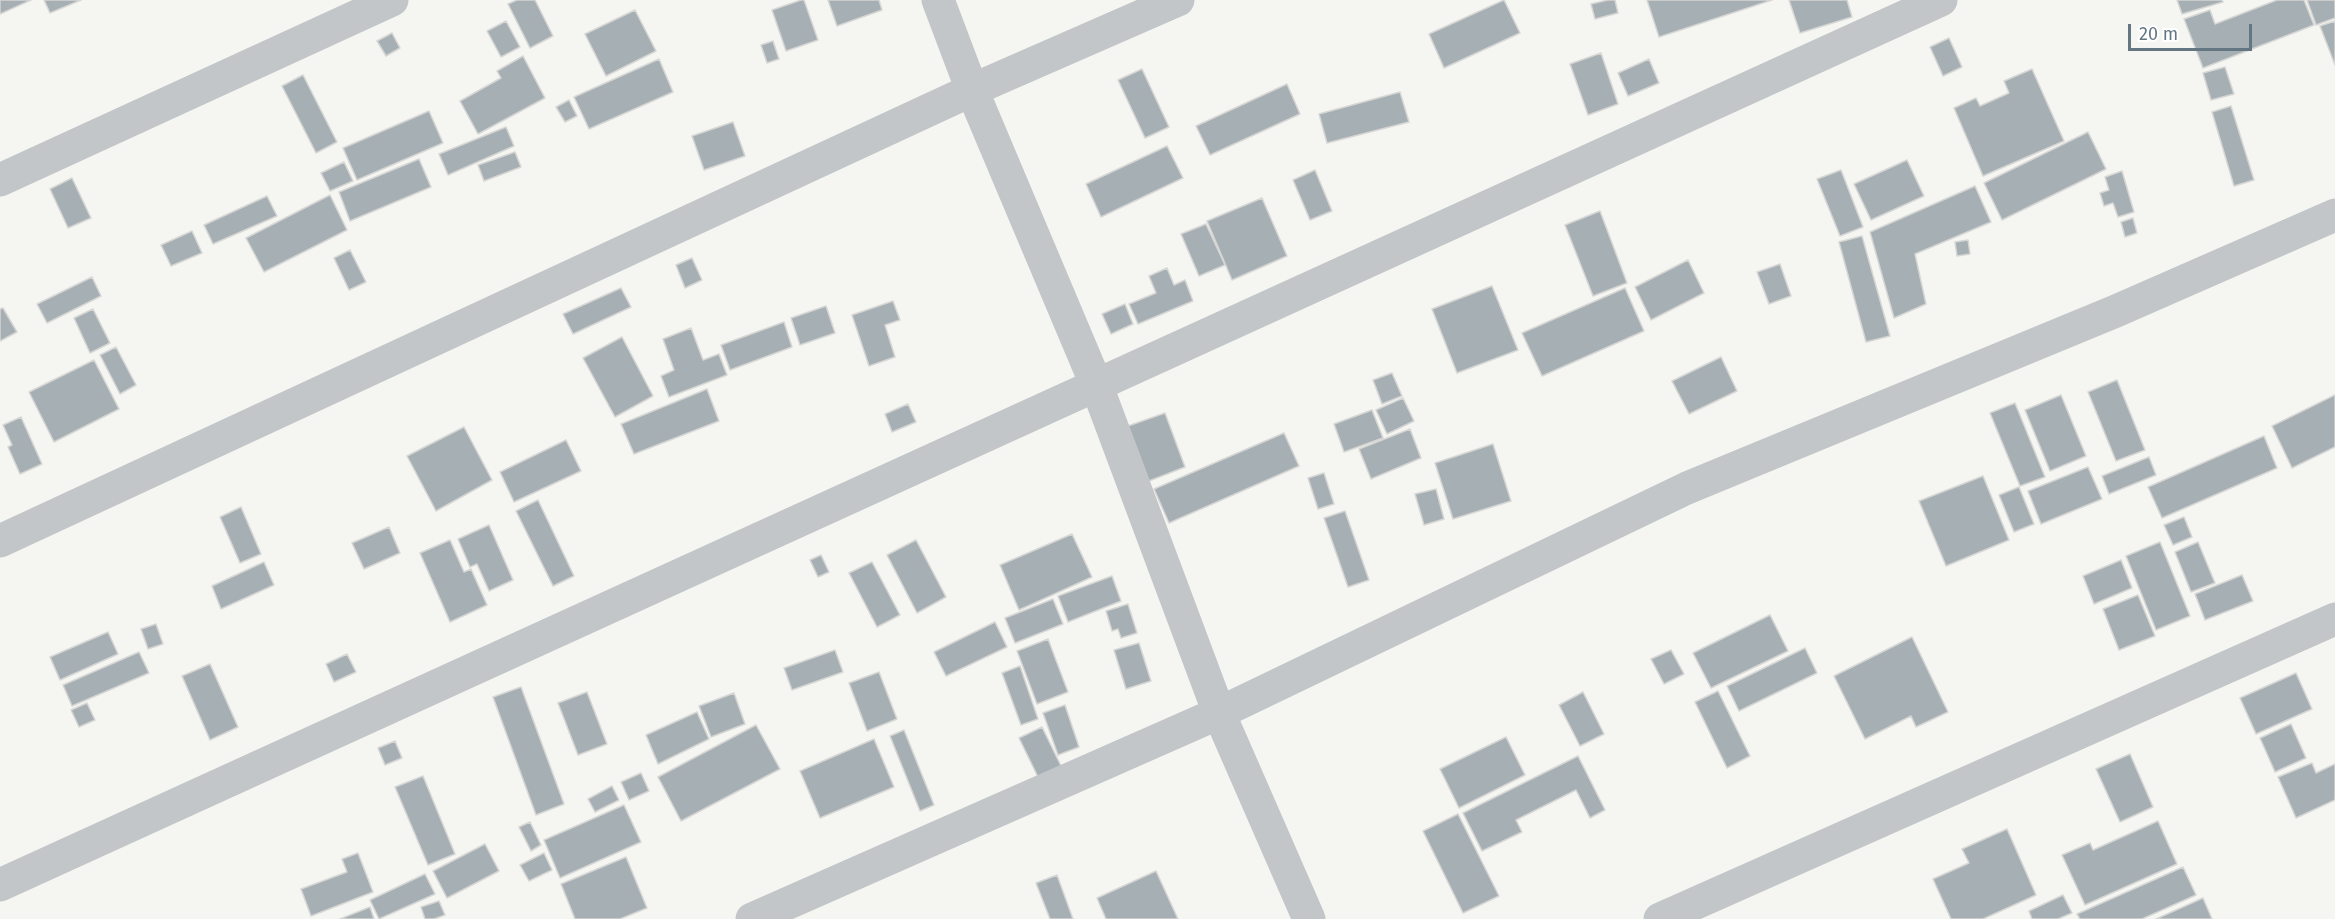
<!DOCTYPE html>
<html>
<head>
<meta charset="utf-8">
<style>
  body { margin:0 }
  #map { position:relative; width:2335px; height:919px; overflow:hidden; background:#f5f5f1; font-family:"Fira Sans",sans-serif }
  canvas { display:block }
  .scale { position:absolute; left:2128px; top:24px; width:124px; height:27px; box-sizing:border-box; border:3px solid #647682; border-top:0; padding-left:8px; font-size:18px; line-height:21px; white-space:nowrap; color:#647682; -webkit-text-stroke:4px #fff; paint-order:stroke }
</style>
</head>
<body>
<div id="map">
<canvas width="2335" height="919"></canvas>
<div class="scale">20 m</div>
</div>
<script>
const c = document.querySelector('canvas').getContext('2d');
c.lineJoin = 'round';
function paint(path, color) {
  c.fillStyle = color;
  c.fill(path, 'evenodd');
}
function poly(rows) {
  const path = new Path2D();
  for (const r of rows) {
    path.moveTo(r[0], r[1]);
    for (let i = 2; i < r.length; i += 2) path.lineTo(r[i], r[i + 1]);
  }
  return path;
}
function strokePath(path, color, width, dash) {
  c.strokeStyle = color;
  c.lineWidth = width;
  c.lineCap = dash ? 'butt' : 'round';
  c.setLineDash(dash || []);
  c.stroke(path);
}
const building = poly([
  [0,0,31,0,0,14,0,0],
  [44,0,81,0,50,13,44,0],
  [517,0,535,0,553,36,530,48,508,4,517,0],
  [801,0,804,0,818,40,786,51,772,10,801,0],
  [828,0,879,0,882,10,837,26,828,0],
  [1504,0,1520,33,1444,68,1429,34,1504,0],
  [1608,0,1615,0,1618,13,1595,19,1591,4,1608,0],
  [1647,0,1772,0,1659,37,1647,0],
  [1789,0,1847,0,1852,17,1800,33,1789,0],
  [2177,0,2222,0,2223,2,2182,14,2177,0],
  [2277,0,2304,0,2314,25,2203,68,2184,19,2210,10,2215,24,2277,0],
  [2307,0,2335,0,2335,18,2316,25,2307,0],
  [635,10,656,51,606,76,585,34,635,10],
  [506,21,520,47,501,57,487,31,506,21],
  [2335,21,2335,65,2320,26,2335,21],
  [392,33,400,48,386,56,377,41,392,33],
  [1949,38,1962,67,1943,76,1930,47,1949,38],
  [773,41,779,59,767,63,761,45,773,41],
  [1601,53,1618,104,1588,115,1570,64,1601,53],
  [523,56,545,98,478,134,460,101,501,78,497,71,523,56],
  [659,59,673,92,589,129,574,97,659,59],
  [1649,59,1659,83,1628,96,1618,73,1649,59],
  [2225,67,2234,94,2211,100,2203,73,2225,67],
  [1142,69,1169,127,1145,138,1118,80,1142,69],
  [2032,69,2064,141,1983,176,1954,108,1976,98,1980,106,2009,93,2004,81,2032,69],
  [303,75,337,142,316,153,282,86,303,75],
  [1287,84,1300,114,1210,155,1196,126,1287,84],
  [1400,92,1409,122,1327,143,1319,114,1400,92],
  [569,100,577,116,565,122,556,107,569,100],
  [2231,106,2254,180,2234,186,2212,112,2231,106],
  [429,111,443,143,357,180,343,148,429,111],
  [733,122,745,156,704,170,692,136,733,122],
  [506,127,514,146,448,175,439,154,506,127],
  [2088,132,2106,169,2002,220,1984,183,2088,132],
  [1167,146,1183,178,1101,217,1086,184,1167,146],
  [515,152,521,167,484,181,478,165,515,152],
  [419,159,431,187,350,221,339,192,419,159],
  [1907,160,1924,196,1871,220,1854,184,1907,160],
  [344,162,353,181,330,191,321,173,344,162],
  [1315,170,1332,211,1310,220,1293,180,1315,170],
  [1841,170,1863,227,1840,236,1817,179,1841,170],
  [2122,171,2134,212,2118,217,2113,203,2104,206,2100,193,2109,190,2105,177,2122,171],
  [72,178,91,218,68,228,50,189,72,178],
  [1975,186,1991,222,1915,254,1926,304,1894,318,1870,232,1975,186],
  [330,195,347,230,264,272,246,238,330,195],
  [267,196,277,216,213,244,204,225,267,196],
  [1262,198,1287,256,1232,280,1207,221,1262,198],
  [1600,211,1627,283,1593,296,1565,225,1600,211],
  [2133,218,2137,233,2125,237,2121,222,2133,218],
  [1206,224,1225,265,1199,276,1181,234,1206,224],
  [192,231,202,253,171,266,161,245,192,231],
  [1862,236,1890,336,1866,342,1839,242,1862,236],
  [1968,240,1970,254,1957,256,1955,242,1968,240],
  [350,250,366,282,349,290,334,258,350,250],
  [692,258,702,280,685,288,676,265,692,258],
  [1688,260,1704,293,1651,320,1635,287,1688,260],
  [1780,264,1791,296,1769,304,1757,272,1780,264],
  [1167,268,1174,285,1185,280,1193,301,1138,324,1129,304,1156,293,1149,276,1167,268],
  [92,277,101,296,47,323,37,304,92,277],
  [1492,286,1518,350,1457,373,1432,309,1492,286],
  [621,288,631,307,573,334,563,314,621,288],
  [1625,288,1644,331,1542,376,1522,333,1625,288],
  [893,301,900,320,885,325,895,357,869,366,852,315,893,301],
  [1125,304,1133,324,1111,334,1102,314,1125,304],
  [826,306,835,333,800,345,791,318,826,306],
  [3,308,17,332,0,341,0,309,3,308],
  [93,309,110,343,90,353,74,318,93,309],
  [784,322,792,347,730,370,721,345,784,322],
  [691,328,703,360,719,354,727,375,669,397,661,376,674,370,663,339,691,328],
  [622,337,653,396,615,417,583,358,622,337],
  [116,347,136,385,120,394,100,355,116,347],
  [1721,357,1737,391,1689,414,1672,381,1721,357],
  [94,360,119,409,54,442,29,392,94,360],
  [1392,373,1402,396,1382,404,1373,380,1392,373],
  [2117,380,2145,450,2116,461,2088,392,2117,380],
  [707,389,719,421,634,454,621,424,707,389],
  [2061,395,2086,456,2050,471,2025,410,2061,395],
  [2335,395,2335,447,2292,468,2272,426,2335,395],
  [1403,398,1414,421,1387,434,1376,410,1403,398],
  [2015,403,2045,477,2020,486,1990,413,2015,403],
  [908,404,916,422,892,432,885,414,908,404],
  [1372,410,1383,438,1344,452,1334,424,1372,410],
  [1165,413,1185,467,1149,481,1128,426,1165,413],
  [21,417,42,464,20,474,8,447,12,445,3,425,21,417],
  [464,427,492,480,436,511,407,456,464,427],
  [1410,429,1421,458,1371,479,1359,449,1410,429],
  [1284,433,1299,466,1169,523,1154,489,1284,433],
  [2264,436,2277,468,2162,518,2148,487,2264,436],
  [566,440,581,471,514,502,500,472,566,440],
  [1493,444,1511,501,1453,519,1435,463,1493,444],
  [2149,457,2156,475,2109,494,2102,476,2149,457],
  [2088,467,2102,499,2041,524,2028,491,2088,467],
  [1324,473,1334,504,1318,509,1308,478,1324,473],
  [1983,476,2009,540,1946,566,1919,501,1983,476],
  [2019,487,2034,524,2014,532,1999,495,2019,487],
  [1436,489,1444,519,1424,525,1415,494,1436,489],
  [538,500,574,576,553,586,516,511,538,500],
  [241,507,261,554,240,563,220,517,241,507],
  [1345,511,1369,580,1348,587,1324,518,1345,511],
  [2184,517,2192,537,2173,545,2164,525,2184,517],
  [489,525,513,580,489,591,477,564,470,567,458,539,489,525],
  [389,527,400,553,364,569,352,543,389,527],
  [1072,534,1092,577,1019,610,1000,565,1072,534],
  [450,540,464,572,471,569,487,605,450,622,420,553,450,540],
  [916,540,946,597,917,613,887,555,916,540],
  [2160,542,2190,616,2156,630,2126,556,2160,542],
  [2198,542,2215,583,2191,592,2175,552,2198,542],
  [821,555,829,572,818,577,810,560,821,555],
  [2121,560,2132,588,2094,604,2083,576,2121,560],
  [264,562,274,585,221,609,212,586,264,562],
  [872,562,900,615,877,627,849,573,872,562],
  [2242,575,2253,601,2205,620,2195,594,2242,575],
  [1112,576,1121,601,1068,622,1058,596,1112,576],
  [2138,595,2155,636,2119,650,2103,609,2138,595],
  [1053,599,1063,624,1015,643,1005,618,1053,599],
  [1128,604,1137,633,1121,638,1118,629,1112,631,1106,611,1128,604],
  [1770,615,1788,651,1711,688,1693,653,1770,615],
  [995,622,1007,647,946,676,934,652,995,622],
  [156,624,163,644,148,649,141,629,156,624],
  [108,632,118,654,60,680,50,657,108,632],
  [1912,637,1948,712,1916,727,1911,716,1865,739,1834,676,1912,637],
  [1048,639,1068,692,1037,704,1017,651,1048,639],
  [1139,643,1151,681,1126,689,1114,650,1139,643],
  [1805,648,1817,673,1739,711,1727,686,1805,648],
  [835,650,843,672,792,690,784,668,835,650],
  [1671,650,1684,674,1664,684,1651,659,1671,650],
  [139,652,149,673,72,706,63,685,139,652],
  [347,654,356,672,334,682,326,664,347,654],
  [210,664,238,727,210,740,182,676,210,664],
  [1020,666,1038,719,1021,725,1002,673,1020,666],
  [879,672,897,719,867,731,849,683,879,672],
  [2296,673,2312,709,2256,734,2240,698,2296,673],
  [521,687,564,804,536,815,493,697,521,687],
  [1718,691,1750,756,1727,768,1695,702,1718,691],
  [587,692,607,744,578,755,558,703,587,692],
  [1583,692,1604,734,1580,746,1559,705,1583,692],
  [734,693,745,724,711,737,699,706,734,693],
  [87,703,95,720,79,727,71,710,87,703],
  [1065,705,1079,747,1058,755,1043,713,1065,705],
  [697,712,709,739,658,764,646,735,697,712],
  [2291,724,2306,758,2275,772,2260,738,2291,724],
  [756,725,780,769,681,821,658,777,756,725],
  [1042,727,1063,770,1040,781,1019,738,1042,727],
  [904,730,934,805,920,811,890,736,904,730],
  [1506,737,1525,775,1459,808,1440,769,1506,737],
  [874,739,894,787,820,818,800,771,874,739],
  [395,741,402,758,385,765,378,748,395,741],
  [2130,754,2153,807,2120,822,2096,769,2130,754],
  [1578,756,1605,810,1590,818,1576,790,1516,820,1522,832,1482,851,1463,813,1578,756],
  [2312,763,2316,773,2335,764,2335,800,2296,818,2278,777,2312,763],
  [641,773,649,791,629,800,621,782,641,773],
  [423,776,455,854,428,865,395,787,423,776],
  [612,786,619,800,595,812,588,799,612,786],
  [624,805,641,842,560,878,544,840,624,805],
  [1458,814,1499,896,1463,913,1423,831,1458,814],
  [2158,821,2177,864,2085,905,2062,855,2090,843,2093,850,2158,821],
  [530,822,541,845,531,851,519,827,530,822],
  [2007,829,2036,895,1983,919,1951,919,1933,879,1969,863,1962,849,2007,829],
  [485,844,499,871,447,898,433,871,485,844],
  [358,853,373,892,311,916,301,889,347,872,342,859,358,853],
  [544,853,552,870,529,881,520,865,544,853],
  [626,857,647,908,620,919,575,919,561,884,626,857],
  [2183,867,2196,895,2142,919,2080,919,2077,914,2183,867],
  [1156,871,1178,919,1106,919,1097,898,1156,871],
  [425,874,435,894,379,919,370,900,425,874],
  [1057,875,1073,919,1050,919,1036,883,1057,875],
  [2063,895,2072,913,2058,919,2032,919,2029,911,2063,895],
  [2203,898,2212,919,2156,919,2203,898],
  [439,901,445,915,434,919,425,919,421,907,439,901],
  [370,907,374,919,340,919,370,907]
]);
paint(building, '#a6afb4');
strokePath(building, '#d6d6d4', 1.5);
strokePath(poly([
  [938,0,972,90,1096,384,1219,713,1309,919],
  [0,180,392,0],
  [0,541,972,90,1178,0],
  [0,885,1941,0],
  [752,919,1219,713,1687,488,2116,311,2335,215],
  [1660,919,2335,619]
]), '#c2c6c9', 33);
</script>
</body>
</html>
